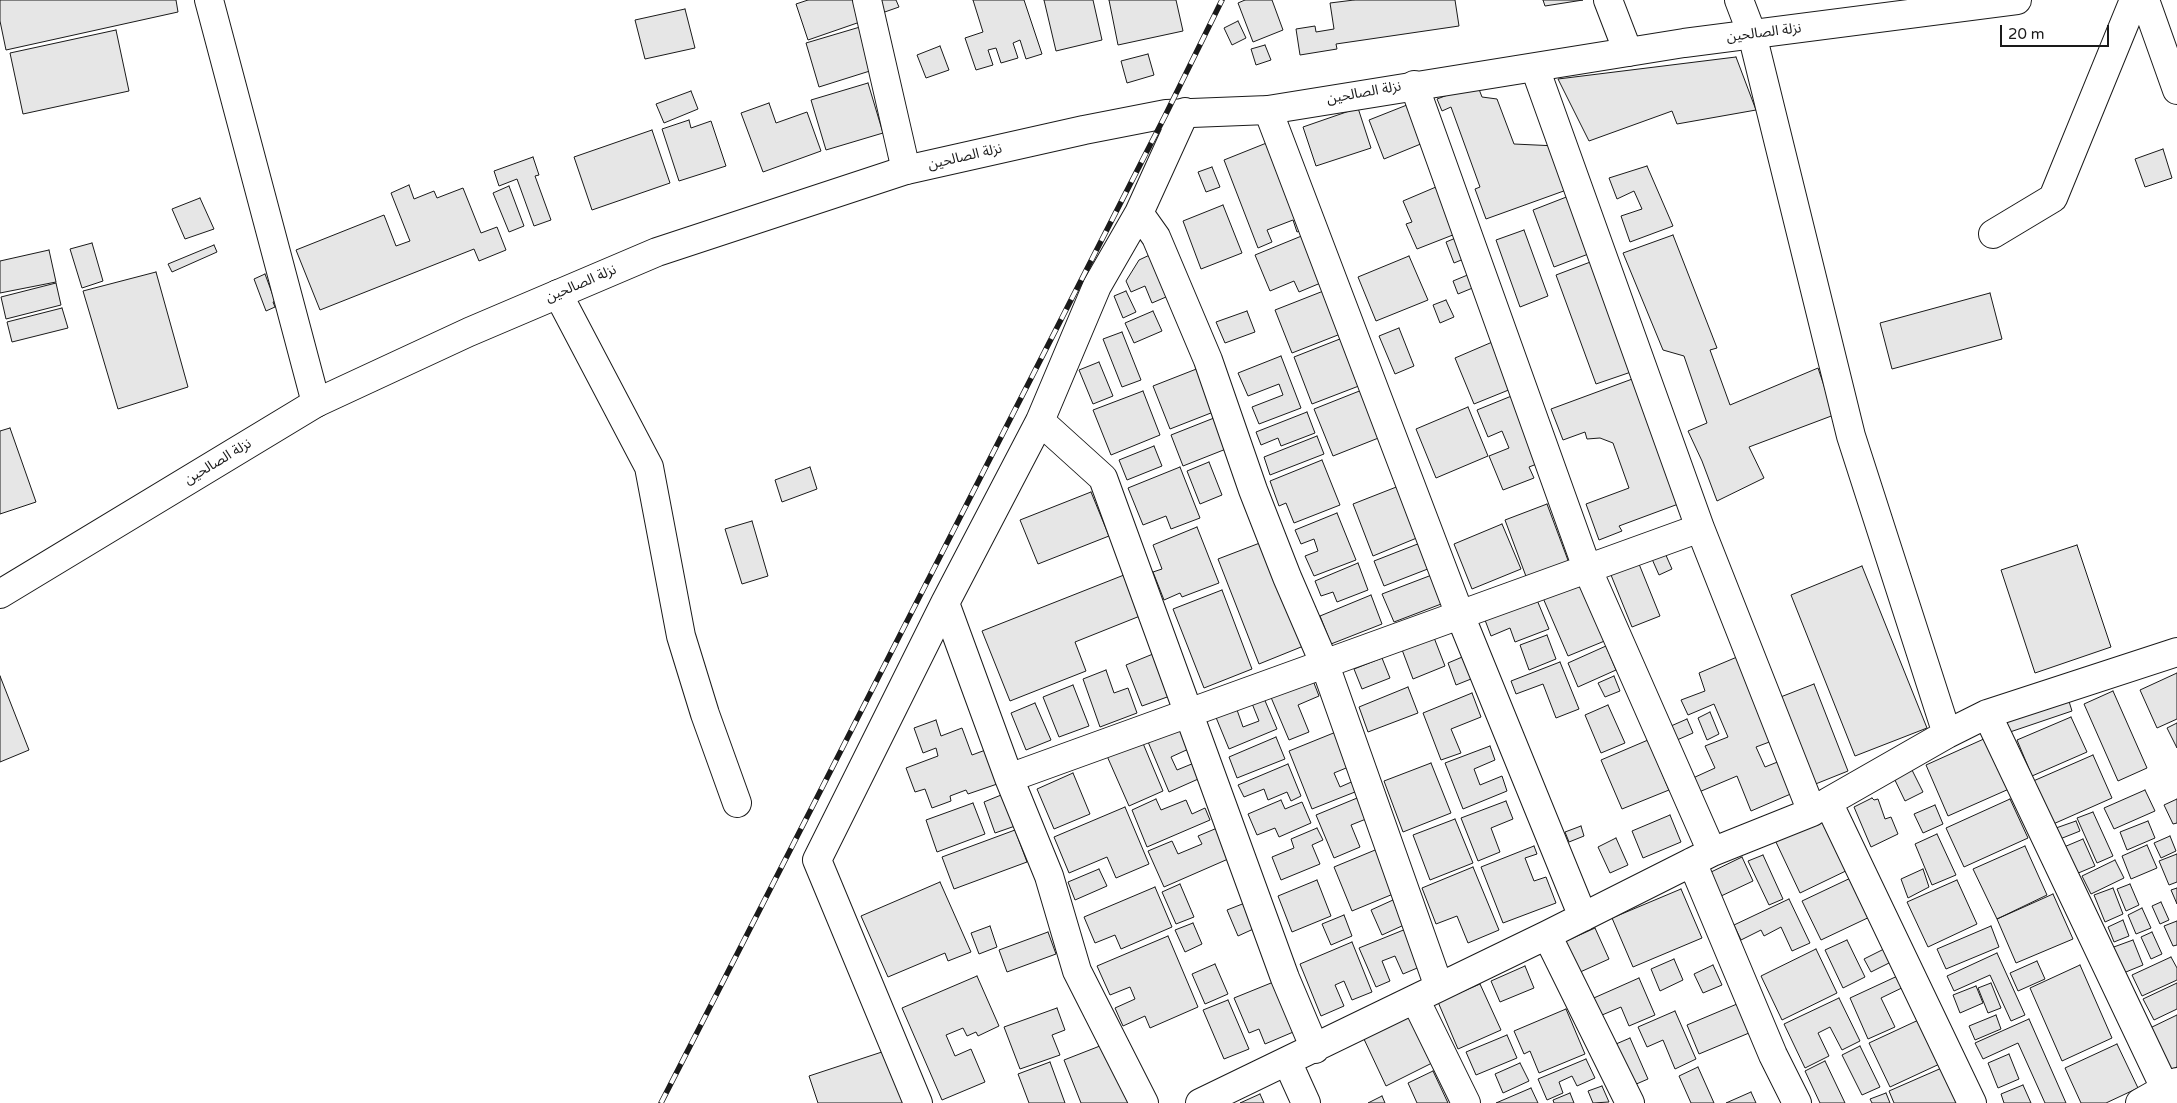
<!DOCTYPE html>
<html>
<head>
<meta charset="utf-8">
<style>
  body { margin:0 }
  #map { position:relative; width:2177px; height:1103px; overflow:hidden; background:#fff; font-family:"Varela Round",sans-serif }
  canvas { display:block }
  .scale { position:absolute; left:2000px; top:25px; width:109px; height:22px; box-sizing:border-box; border:2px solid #1a1a1a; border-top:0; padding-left:6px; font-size:15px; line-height:18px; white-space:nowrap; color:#1a1a1a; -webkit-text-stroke:4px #fff; paint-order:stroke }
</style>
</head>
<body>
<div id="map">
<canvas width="2177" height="1103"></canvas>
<div class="scale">20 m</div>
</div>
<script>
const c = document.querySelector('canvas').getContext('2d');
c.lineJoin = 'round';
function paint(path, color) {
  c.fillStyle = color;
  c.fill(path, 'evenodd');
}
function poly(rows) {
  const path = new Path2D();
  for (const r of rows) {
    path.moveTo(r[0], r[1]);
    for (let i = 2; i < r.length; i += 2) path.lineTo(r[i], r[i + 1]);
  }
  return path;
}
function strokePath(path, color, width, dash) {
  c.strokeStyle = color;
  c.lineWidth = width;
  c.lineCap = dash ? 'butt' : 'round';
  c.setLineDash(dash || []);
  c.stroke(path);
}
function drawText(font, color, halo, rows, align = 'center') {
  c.font = font + ' "Varela Round","Noto Sans Arabic",sans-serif';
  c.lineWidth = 4;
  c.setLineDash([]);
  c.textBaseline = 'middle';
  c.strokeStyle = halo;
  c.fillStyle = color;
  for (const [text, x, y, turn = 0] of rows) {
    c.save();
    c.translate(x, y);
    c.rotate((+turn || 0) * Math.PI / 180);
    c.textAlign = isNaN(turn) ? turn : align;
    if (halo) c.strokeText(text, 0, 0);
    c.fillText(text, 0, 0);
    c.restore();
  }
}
const building = poly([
  [0,0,176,0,178,12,6,50,0,21,0,0],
  [808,0,862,0,860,22,808,40,796,4,808,0],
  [874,0,896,0,899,7,879,14,874,0],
  [973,0,1024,0,1042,54,1026,59,1020,40,1013,43,1018,58,1001,63,996,48,988,50,993,65,976,70,965,38,983,32,973,0],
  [1044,0,1093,0,1102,40,1056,51,1044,0],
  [1109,0,1176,0,1183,31,1118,45,1109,0],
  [1245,0,1272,0,1283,30,1253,42,1238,3,1245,0],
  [1354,0,1455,0,1459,26,1336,44,1337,49,1300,55,1296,29,1315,26,1316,32,1334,29,1330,3,1354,0],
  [1543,0,1583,0,1545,6,1543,0],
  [685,9,695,48,645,59,635,20,685,9],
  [1238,21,1246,38,1232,45,1224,28,1238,21],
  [860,27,873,70,819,87,806,43,860,27],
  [116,30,129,91,23,114,10,53,116,30],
  [1265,45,1271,60,1256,65,1251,49,1265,45],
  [940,46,949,70,926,78,917,55,940,46],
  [1148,54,1154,75,1127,83,1121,61,1148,54],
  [1736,57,1756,110,1677,124,1672,111,1589,141,1558,79,1736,57],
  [868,83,883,133,826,150,811,100,868,83],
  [1477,84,1482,97,1497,99,1514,144,1557,146,1572,188,1486,219,1475,189,1480,187,1451,107,1442,111,1437,99,1477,84],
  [691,91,698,109,664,123,656,104,691,91],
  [769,103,776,123,807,112,821,151,763,172,741,113,769,103],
  [1412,103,1428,141,1384,159,1369,120,1412,103],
  [1358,108,1371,148,1316,166,1303,127,1358,108],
  [689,120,691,128,711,121,726,166,679,181,662,129,689,120],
  [652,130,670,183,592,210,574,157,652,130],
  [1274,140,1309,228,1297,232,1293,220,1267,230,1272,242,1258,248,1224,160,1274,140],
  [2163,149,2172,178,2145,187,2135,159,2163,149],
  [533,157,539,175,535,176,551,220,534,226,517,179,499,186,494,171,533,157],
  [1647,166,1673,226,1630,242,1621,216,1642,209,1634,191,1617,199,1609,178,1647,166],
  [1212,167,1220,187,1206,192,1198,172,1212,167],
  [1443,184,1463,231,1417,249,1406,224,1412,222,1403,201,1443,184],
  [409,185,414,199,434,191,437,198,463,188,481,233,497,227,506,250,479,261,474,249,320,310,296,250,384,215,396,246,410,241,391,193,409,185],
  [509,186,524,226,509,232,493,193,509,186],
  [1569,196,1591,253,1554,267,1533,210,1569,196],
  [200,198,214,229,185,239,172,209,200,198],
  [1223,205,1242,253,1201,269,1183,221,1223,205],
  [1524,230,1548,296,1520,307,1496,240,1524,230],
  [1304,235,1323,282,1299,292,1294,281,1270,291,1255,255,1304,235],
  [1463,235,1471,256,1454,263,1446,242,1463,235],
  [1673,235,1717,348,1710,350,1730,405,1818,368,1834,415,1749,447,1764,478,1717,501,1702,461,1688,431,1707,423,1684,356,1663,350,1623,253,1673,235],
  [92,243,103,281,82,288,70,249,92,243],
  [214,245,217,252,172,272,168,264,214,245],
  [49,250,56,282,0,293,0,261,49,250],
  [1156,252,1173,294,1152,303,1145,286,1131,292,1126,281,1139,260,1156,252],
  [1409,256,1428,300,1376,321,1358,277,1409,256],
  [1593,261,1634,371,1596,384,1556,275,1593,261],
  [156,272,188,387,118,409,83,291,156,272],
  [265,274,275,301,273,302,275,307,266,311,254,279,265,274],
  [1470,274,1475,287,1458,294,1453,281,1470,274],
  [56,283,61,305,6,319,1,297,56,283],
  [1326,290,1343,333,1292,353,1275,310,1326,290],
  [1126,291,1136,312,1123,318,1114,296,1126,291],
  [1990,293,2002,339,1892,369,1880,323,1990,293],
  [1446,300,1454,317,1440,323,1433,305,1446,300],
  [62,308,68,328,12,342,7,322,62,308],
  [1153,311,1162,331,1134,343,1125,323,1153,311],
  [1247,311,1255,332,1225,343,1216,322,1247,311],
  [1399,328,1414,366,1395,374,1379,336,1399,328],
  [1122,332,1141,380,1122,387,1103,339,1122,332],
  [1345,337,1364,384,1312,404,1294,357,1345,337],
  [1497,340,1516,387,1474,404,1455,358,1497,340],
  [1281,356,1301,408,1259,424,1252,407,1283,395,1279,384,1248,396,1238,373,1281,356],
  [1099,362,1113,396,1093,404,1079,370,1099,362],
  [1199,368,1216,411,1170,429,1153,386,1199,368],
  [1635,378,1681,503,1619,526,1622,531,1599,540,1586,504,1629,488,1613,443,1600,438,1587,439,1585,432,1563,440,1551,409,1635,378],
  [1362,390,1381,437,1333,456,1314,409,1362,390],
  [1143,391,1160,435,1111,455,1093,410,1143,391],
  [1514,395,1542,462,1529,467,1534,478,1503,490,1489,456,1509,448,1502,431,1488,437,1477,410,1514,395],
  [1468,407,1488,456,1436,478,1416,429,1468,407],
  [1307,412,1315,433,1281,446,1278,438,1261,445,1256,432,1307,412],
  [1214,418,1226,449,1183,466,1171,435,1214,418],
  [10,428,36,502,0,514,0,431,10,428],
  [1317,436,1324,454,1270,475,1264,457,1317,436],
  [1154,446,1162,466,1127,480,1119,460,1154,446],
  [1322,460,1340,505,1294,523,1286,503,1279,506,1270,481,1322,460],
  [1209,462,1222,495,1200,504,1187,471,1209,462],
  [810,467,817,489,782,502,775,480,810,467],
  [1180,467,1200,518,1171,529,1166,516,1143,525,1128,488,1180,467],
  [1404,484,1424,535,1373,556,1353,504,1404,484],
  [1091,492,1109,536,1038,564,1020,520,1091,492],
  [1547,504,1569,563,1527,579,1505,520,1547,504],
  [1337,513,1356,560,1314,576,1305,556,1318,551,1314,539,1301,544,1295,530,1337,513],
  [752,521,768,576,742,584,725,529,752,521],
  [1502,524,1521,569,1472,589,1454,544,1502,524],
  [1197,527,1219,583,1182,597,1180,593,1164,600,1153,572,1162,569,1153,545,1197,527],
  [1428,540,1438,565,1384,586,1374,561,1428,540],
  [1265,541,1306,645,1259,664,1218,559,1265,541],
  [2077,545,2111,647,2035,673,2001,570,2077,545],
  [1665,553,1672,569,1659,575,1652,559,1665,553],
  [1358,563,1368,590,1337,602,1333,592,1321,596,1315,581,1358,563],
  [1639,564,1660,616,1632,627,1611,575,1639,564],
  [1862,566,1927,728,1855,756,1791,595,1862,566],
  [1437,573,1449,601,1394,622,1382,594,1437,573],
  [1124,575,1140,616,1075,642,1086,671,1010,701,982,631,1124,575],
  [1583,581,1607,640,1568,656,1543,598,1583,581],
  [1222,590,1252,669,1204,688,1173,609,1222,590],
  [1371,595,1382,624,1331,644,1320,616,1371,595],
  [1537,600,1549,629,1515,642,1510,628,1491,636,1485,620,1537,600],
  [1433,635,1445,666,1413,679,1401,647,1433,635],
  [1547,635,1556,659,1529,670,1520,645,1547,635],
  [1606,646,1616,670,1578,687,1568,663,1606,646],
  [1153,654,1170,696,1142,706,1126,665,1153,654],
  [1467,655,1476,677,1456,685,1448,663,1467,655],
  [1737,657,1772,741,1756,747,1765,767,1780,761,1793,793,1751,811,1737,776,1699,792,1693,778,1715,768,1705,746,1728,737,1714,704,1688,715,1681,700,1705,691,1699,673,1737,657],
  [1382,658,1390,678,1362,689,1354,669,1382,658],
  [1560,662,1579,709,1556,718,1543,684,1516,694,1511,681,1560,662],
  [1106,670,1114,693,1128,688,1137,713,1100,727,1083,679,1106,670],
  [2177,673,2177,719,2157,728,2140,690,2177,673],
  [0,676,29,750,0,762,0,676],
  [1614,676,1620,691,1605,697,1598,683,1614,676],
  [1312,678,1319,696,1298,705,1309,732,1289,740,1270,695,1312,678],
  [1814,684,1848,771,1813,785,1778,698,1814,684],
  [1073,685,1089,726,1059,737,1043,697,1073,685],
  [1408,687,1418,713,1368,732,1359,707,1408,687],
  [2113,691,2147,768,2118,781,2084,704,2113,691],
  [1472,693,1481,717,1451,729,1461,753,1441,760,1423,713,1472,693],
  [2067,695,2072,711,2010,732,2004,716,2067,695],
  [1263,696,1277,729,1229,749,1215,715,1236,707,1243,727,1259,721,1251,701,1263,696],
  [1035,703,1051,740,1026,750,1011,713,1035,703],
  [1608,705,1625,743,1601,753,1585,715,1608,705],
  [1710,712,1719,734,1707,740,1698,718,1710,712],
  [2071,717,2087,752,2032,776,2017,740,2071,717],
  [1687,719,1693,733,1677,740,1671,726,1687,719],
  [936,720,941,736,962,728,972,755,991,748,1003,782,968,794,966,790,950,796,951,801,932,808,925,789,915,792,906,768,938,756,936,748,923,753,914,728,936,720],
  [1182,722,1193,747,1171,757,1177,770,1199,761,1205,776,1169,792,1146,737,1182,722],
  [2177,723,2177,748,2167,728,2177,723],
  [1336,732,1351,766,1334,773,1340,787,1356,780,1360,790,1312,809,1289,751,1336,732],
  [1276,737,1285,759,1237,778,1229,757,1276,737],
  [1986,738,2009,789,1948,816,1926,765,1986,738],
  [1648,740,1669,790,1622,809,1601,760,1648,740],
  [1142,741,1163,791,1129,806,1107,756,1142,741],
  [1490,746,1495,760,1474,769,1480,785,1502,776,1507,791,1463,809,1445,763,1490,746],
  [2093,755,2112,798,2051,825,2031,782,2093,755],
  [1431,763,1451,813,1403,832,1384,781,1431,763],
  [1288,764,1301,796,1291,801,1287,792,1268,800,1264,789,1244,797,1238,785,1288,764],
  [1911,768,1923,792,1905,801,1893,776,1911,768],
  [1073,773,1090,814,1054,829,1037,789,1073,773],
  [2145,790,2155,811,2114,829,2104,808,2145,790],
  [1006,793,1018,825,995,833,984,802,1006,793],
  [1362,796,1371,817,1351,825,1360,847,1334,858,1316,815,1362,796],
  [1872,798,1874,800,1878,799,1885,819,1891,817,1898,834,1871,847,1854,807,1872,798],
  [1156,799,1161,810,1186,800,1192,814,1205,808,1210,820,1147,847,1132,810,1156,799],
  [2010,799,2028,838,1964,867,1946,828,2010,799],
  [2177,799,2177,823,2173,824,2164,805,2177,799],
  [1281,800,1285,809,1302,802,1311,823,1279,837,1275,828,1257,835,1248,814,1281,800],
  [1506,801,1513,819,1491,828,1500,852,1478,861,1461,818,1506,801],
  [973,803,985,834,937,852,926,820,973,803],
  [1935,805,1943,824,1923,833,1914,814,1935,805],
  [1125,807,1149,864,1116,878,1107,857,1069,873,1054,837,1125,807],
  [2093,812,2113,856,2097,863,2077,818,2093,812],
  [1670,815,1681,842,1643,858,1632,831,1670,815],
  [1827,816,1852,868,1800,893,1775,840,1827,816],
  [1455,819,1473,863,1430,880,1413,835,1455,819],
  [2076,821,2080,831,2060,839,2056,828,2076,821],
  [2148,821,2155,838,2127,850,2120,832,2148,821],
  [1222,826,1235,856,1164,887,1148,851,1172,841,1178,854,1202,844,1198,836,1222,826],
  [1581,826,1584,836,1569,842,1565,832,1581,826],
  [1317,828,1323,840,1312,845,1320,864,1281,880,1272,857,1294,848,1291,839,1317,828],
  [1015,830,1027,862,954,889,942,857,1015,830],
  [1937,834,1956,875,1932,885,1915,844,1937,834],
  [2170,836,2176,851,2161,858,2154,843,2170,836],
  [1616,838,1628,865,1610,873,1598,847,1616,838],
  [2083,839,2095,866,2076,874,2064,847,2083,839],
  [2147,845,2157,868,2131,879,2122,856,2147,845],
  [1534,846,1537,854,1525,858,1534,881,1546,877,1556,903,1503,923,1481,867,1534,846],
  [2025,846,2047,895,1997,919,1973,869,2025,846],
  [1380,848,1398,892,1352,911,1334,867,1380,848],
  [2177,854,2177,882,2169,885,2159,861,2177,854],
  [1763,855,1783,899,1769,905,1748,861,1763,855],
  [1742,857,1753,881,1719,897,1707,874,1742,857],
  [2115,860,2124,878,2091,894,2082,876,2115,860],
  [1473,867,1499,930,1468,943,1457,916,1436,924,1422,888,1473,867],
  [1099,869,1107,886,1075,900,1068,882,1099,869],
  [1923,869,1929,887,1908,898,1901,879,1923,869],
  [1857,875,1876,914,1821,940,1802,901,1857,875],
  [1317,880,1331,916,1292,932,1278,896,1317,880],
  [1957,880,1977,924,1928,947,1907,902,1957,880],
  [940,882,971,952,948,961,945,953,888,977,861,916,940,882],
  [1180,884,1194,917,1176,924,1162,892,1180,884],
  [2130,884,2139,905,2126,911,2117,889,2130,884],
  [1155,887,1172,927,1121,949,1115,935,1095,943,1084,917,1155,887],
  [2113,888,2123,914,2105,922,2094,895,2113,888],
  [2177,888,2177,904,2171,890,2177,888],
  [1681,889,1702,938,1633,967,1612,918,1681,889],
  [2053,894,2073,939,2016,963,1997,919,2053,894],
  [1789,899,1810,943,1792,951,1781,927,1764,936,1761,930,1741,940,1734,925,1789,899],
  [1393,900,1404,925,1382,935,1371,910,1393,900],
  [1250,901,1260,926,1238,936,1227,910,1250,901],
  [2161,902,2169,920,2160,924,2152,906,2161,902],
  [2142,908,2151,928,2136,934,2128,915,2142,908],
  [1344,915,1352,936,1331,945,1322,924,1344,915],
  [2123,920,2129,936,2114,942,2108,927,2123,920],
  [2177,921,2177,945,2173,946,2164,926,2177,921],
  [1193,923,1202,944,1185,952,1175,930,1193,923],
  [990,926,997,947,979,954,971,933,990,926],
  [1991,926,1999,947,1946,969,1937,949,1991,926],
  [1595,928,1609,959,1578,973,1564,942,1595,928],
  [1406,929,1422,966,1403,974,1395,956,1382,961,1390,981,1376,987,1359,948,1406,929],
  [1048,932,1056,954,1007,972,999,950,1048,932],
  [2152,932,2162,954,2151,959,2141,937,2152,932],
  [1168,936,1198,1007,1150,1028,1145,1016,1123,1026,1115,1008,1135,999,1130,987,1110,995,1097,966,1168,936],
  [1847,940,1865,977,1843,988,1825,950,1847,940],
  [2133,940,2143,965,2121,974,2111,948,2133,940],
  [1352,942,1372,992,1352,1000,1344,981,1335,985,1344,1006,1321,1016,1300,964,1352,942],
  [1886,948,1893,961,1871,972,1864,959,1886,948],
  [1816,949,1837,993,1782,1020,1761,976,1816,949],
  [1997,953,2025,1015,2011,1021,1990,975,1954,991,1947,976,1997,953],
  [2171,957,2177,968,2177,980,2142,996,2132,975,2171,957],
  [1674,959,1683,980,1660,991,1651,969,1674,959],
  [2037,961,2045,979,2018,991,2010,973,2037,961],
  [1215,964,1228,994,1205,1004,1192,974,1215,964],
  [1713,965,1722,985,1703,993,1694,974,1713,965],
  [2080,965,2112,1038,2062,1061,2030,988,2080,965],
  [1525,966,1534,988,1500,1002,1491,981,1525,966],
  [1904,973,1910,984,1881,998,1895,1027,1868,1039,1850,998,1904,973],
  [977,976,999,1026,978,1036,976,1032,967,1036,963,1028,946,1035,955,1056,971,1049,985,1082,942,1100,902,1008,977,976],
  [1639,978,1655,1015,1629,1026,1621,1007,1595,1018,1587,1001,1639,978],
  [1276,981,1298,1030,1265,1044,1259,1029,1249,1033,1234,998,1276,981],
  [1991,983,2001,1008,1988,1013,1978,988,1991,983],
  [2177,983,2177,1009,2154,1020,2143,999,2177,983],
  [1480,984,1501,1030,1458,1049,1438,1002,1480,984],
  [1976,986,1983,1003,1960,1013,1953,995,1976,986],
  [1839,998,1860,1041,1842,1050,1830,1027,1818,1033,1829,1056,1805,1068,1784,1024,1839,998],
  [1228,1000,1249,1049,1224,1059,1203,1010,1228,1000],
  [1737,1004,1749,1033,1699,1054,1687,1025,1737,1004],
  [1057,1008,1065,1030,1052,1035,1060,1055,1020,1069,1004,1027,1057,1008],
  [1566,1009,1585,1054,1539,1073,1530,1051,1524,1054,1514,1031,1566,1009],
  [1675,1011,1696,1059,1675,1069,1663,1040,1647,1047,1638,1027,1675,1011],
  [1411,1014,1434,1062,1386,1086,1363,1037,1411,1014],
  [1996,1015,2001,1029,1975,1040,1969,1026,1996,1015],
  [2177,1015,2177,1067,2171,1070,2150,1028,2177,1015],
  [1925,1017,1946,1061,1890,1087,1869,1043,1925,1017],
  [2029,1019,2066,1103,2045,1103,2018,1043,1983,1059,1975,1043,2029,1019],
  [1507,1035,1517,1058,1476,1075,1466,1052,1507,1035],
  [1630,1038,1648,1079,1634,1085,1616,1044,1630,1038],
  [1105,1044,1128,1103,1081,1103,1064,1060,1105,1044],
  [2117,1044,2138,1088,2106,1103,2081,1103,2065,1068,2117,1044],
  [1860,1046,1880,1087,1862,1095,1842,1055,1860,1046],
  [891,1049,908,1103,818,1103,809,1076,891,1049],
  [2009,1054,2019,1079,1998,1088,1988,1063,2009,1054],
  [1586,1059,1595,1078,1577,1086,1572,1076,1559,1082,1563,1093,1547,1100,1538,1079,1586,1059],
  [1825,1061,1845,1103,1820,1103,1805,1071,1825,1061],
  [1050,1062,1065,1103,1029,1103,1018,1074,1050,1062],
  [1520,1063,1529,1081,1503,1093,1495,1074,1520,1063],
  [1698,1067,1714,1103,1691,1103,1679,1076,1698,1067],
  [1944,1067,1960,1103,1894,1103,1889,1091,1944,1067],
  [1433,1071,1448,1103,1417,1103,1408,1083,1433,1071],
  [2023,1085,2031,1103,2004,1103,2001,1094,2023,1085],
  [1602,1086,1609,1102,1593,1103,1588,1091,1602,1086],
  [1531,1088,1538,1103,1496,1103,1531,1088],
  [1751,1092,1756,1103,1726,1103,1751,1092],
  [1570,1093,1574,1103,1554,1103,1553,1100,1570,1093],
  [1886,1093,1890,1103,1872,1103,1870,1099,1886,1093],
  [1260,1094,1264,1103,1240,1103,1260,1094],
  [1382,1096,1385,1103,1368,1103,1382,1096]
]);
paint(building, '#e6e6e6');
strokePath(building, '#1a1a1a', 1);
const minor = poly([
  [209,0,316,403],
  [867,0,906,170],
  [1608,0,1628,52],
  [1739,0,1752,34,1851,436,1947,734],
  [2145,0,2177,90],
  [1535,68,1700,528,1812,812],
  [1414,85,1587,568,1712,852],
  [1268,110,1460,615,1583,917],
  [1139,213,1156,237,1208,360,1253,490,1287,577,1325,665,1439,987],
  [1993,234,2053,198,2134,0],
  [558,294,649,467,681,636,705,714,737,803],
  [1040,421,1103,478,1285,978,1315,1049],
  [945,603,1009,778,1049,876,1077,971,1144,1103],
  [1987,714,2172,1103],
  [1009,778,1700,528],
  [1828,802,1972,1103],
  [1692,862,1773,1055,1797,1103],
  [1547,935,1630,1103],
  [1415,999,1466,1103],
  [1287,1061,1306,1103],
  [918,1103,817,860,945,603,1040,421,1097,286,1139,213,1185,112],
  [1200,1103,1547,935,1712,852,1812,812,1828,802,1947,734,1987,714,2177,652],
  [2140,1103,2177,1082]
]);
const major = poly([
  [0,594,316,403,469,332,657,252,906,170,1084,130,1166,114,1268,110,1684,43,2017,0]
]);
strokePath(minor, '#1a1a1a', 30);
strokePath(major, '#1a1a1a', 30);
strokePath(minor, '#fff', 28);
strokePath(major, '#fff', 28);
const rail = poly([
  [661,1103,1166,114,1222,0]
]);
strokePath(rail, '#1a1a1a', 5.5);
strokePath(rail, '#fff', 4, [11]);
drawText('14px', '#1a1a1a', '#fff', [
  ["نزلة الصالحين",1764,33,-7],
  ["نزلة الصالحين",1364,93,-10],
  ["نزلة الصالحين",965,157,-13],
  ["نزلة الصالحين",581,284,-23],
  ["نزلة الصالحين",218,462,-31]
]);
</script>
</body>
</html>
